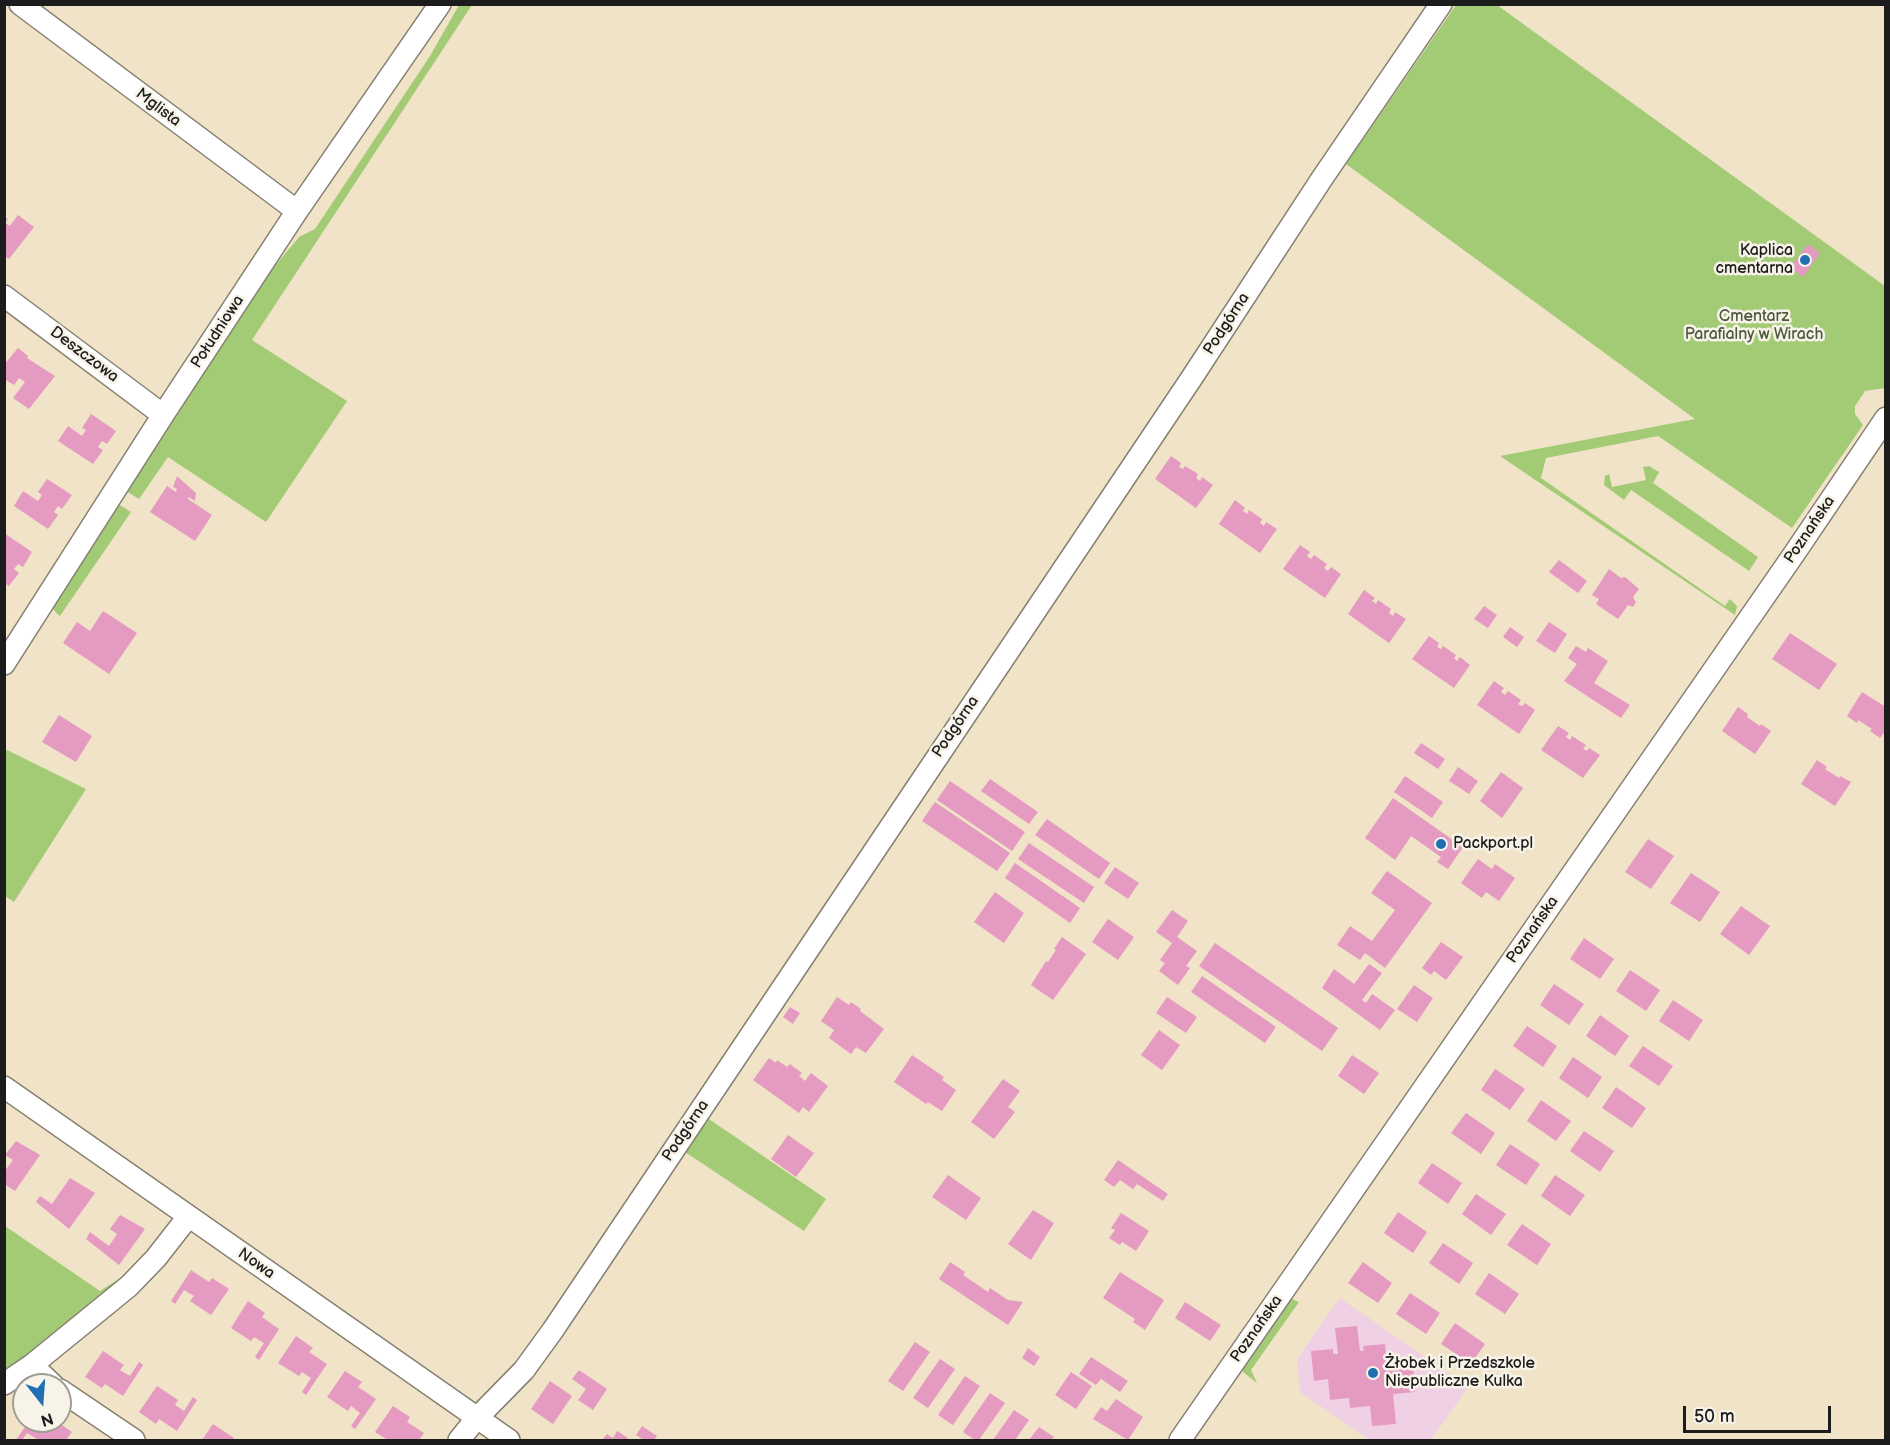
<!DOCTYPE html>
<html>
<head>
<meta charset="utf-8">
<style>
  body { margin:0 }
  #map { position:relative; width:1890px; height:1445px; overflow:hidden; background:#f0e3c7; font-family:"Balsamiq Sans",sans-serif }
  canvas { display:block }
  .frame { position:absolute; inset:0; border:6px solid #1c1c1c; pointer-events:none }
  .north { position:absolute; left:12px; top:1373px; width:60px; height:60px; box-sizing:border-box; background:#f7f3e8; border:2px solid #9f9d96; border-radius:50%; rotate:163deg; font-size:16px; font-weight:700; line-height:24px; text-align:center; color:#1c1c1c }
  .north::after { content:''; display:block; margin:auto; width:21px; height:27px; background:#1f6fb2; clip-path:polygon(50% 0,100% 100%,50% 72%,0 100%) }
  .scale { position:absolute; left:1683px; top:1406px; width:148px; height:27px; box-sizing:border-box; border:3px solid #1c1c1c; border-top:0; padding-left:8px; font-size:18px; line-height:21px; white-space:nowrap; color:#1c1c1c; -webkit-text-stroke:4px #f7f3e8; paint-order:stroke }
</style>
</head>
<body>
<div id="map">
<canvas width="1890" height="1445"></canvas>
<div class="frame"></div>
<div class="north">N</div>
<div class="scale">50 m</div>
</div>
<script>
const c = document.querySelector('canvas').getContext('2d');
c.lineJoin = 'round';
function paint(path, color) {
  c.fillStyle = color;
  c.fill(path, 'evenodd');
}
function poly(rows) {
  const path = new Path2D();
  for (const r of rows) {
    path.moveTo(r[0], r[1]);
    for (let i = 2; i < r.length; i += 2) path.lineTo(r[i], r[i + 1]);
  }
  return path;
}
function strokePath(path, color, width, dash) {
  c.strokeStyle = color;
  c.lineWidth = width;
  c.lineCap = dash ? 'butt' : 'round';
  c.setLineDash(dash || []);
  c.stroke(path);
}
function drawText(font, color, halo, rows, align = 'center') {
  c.font = font + ' "Balsamiq Sans",sans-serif';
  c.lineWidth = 5;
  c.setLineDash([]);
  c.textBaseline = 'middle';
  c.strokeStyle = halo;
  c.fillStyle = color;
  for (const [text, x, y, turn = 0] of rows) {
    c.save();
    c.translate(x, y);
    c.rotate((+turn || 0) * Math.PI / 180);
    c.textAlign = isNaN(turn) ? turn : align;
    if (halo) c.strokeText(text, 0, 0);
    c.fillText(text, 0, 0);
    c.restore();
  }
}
paint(poly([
  [1340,1298,1468,1387,1431,1440,1370,1440,1300,1392,1297,1359]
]), '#f0d0e4');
paint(poly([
  [459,5,472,5,252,340,347,401,266,522,168,457,139,499,123,489,249,297,299,237,315,229,430,56],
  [1456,5,1497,5,1885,286,1885,388,1865,391,1855,406,1855,414,1863,425,1792,528,1658,436,1546,458,1541,478,1725,606,1730,599,1737,606,1735,615,1500,456,1695,419,1346,164],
  [1649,466,1659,472,1653,483,1758,557,1749,571,1631,490,1624,500,1604,485,1605,476,1609,474,1612,487,1646,480,1643,467],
  [115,502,131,512,60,616,56,613,52,607],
  [5,749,86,789,14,902,5,896],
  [709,1119,826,1199,804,1231,685,1152],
  [5,1226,100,1291,128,1273,104,1295,5,1374],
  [1292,1299,1299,1302,1251,1370,1257,1383,1243,1372,1243,1364,1288,1300]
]), '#a3cb76');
paint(poly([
  [18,215,34,227,9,259,4,256,4,217,8,219,5,223,10,226],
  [1808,244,1820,253,1803,277,1790,268],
  [18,348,28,356,27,358,55,376,29,409,13,398,25,382,19,378,14,385,4,379,4,365],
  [91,414,116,431,107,444,102,441,98,447,103,450,93,464,58,441,68,426,82,436,86,430,82,428],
  [1171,456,1181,463,1179,467,1183,469,1185,466,1198,474,1196,478,1200,481,1202,477,1213,485,1196,508,1155,479],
  [177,476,196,493,195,501,189,497,188,499,212,515,195,541,150,512,167,486,176,492,177,489,173,487],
  [47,479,72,495,62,509,58,506,54,512,58,515,48,529,14,506,23,491,38,501,42,495,38,492],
  [1235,500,1245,508,1243,511,1247,514,1249,510,1262,519,1260,523,1264,526,1266,522,1277,529,1260,553,1219,524],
  [4,533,32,552,23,567,18,564,14,569,19,573,9,586,4,583],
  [1300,545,1310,552,1307,556,1311,559,1314,555,1327,564,1324,568,1328,571,1331,567,1341,574,1325,598,1283,569],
  [1559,560,1587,581,1578,593,1549,572],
  [1609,569,1621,578,1625,577,1639,589,1633,597,1636,602,1633,607,1628,605,1618,619,1596,604,1599,599,1592,595],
  [1364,590,1375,598,1372,601,1376,604,1378,600,1391,609,1389,613,1393,616,1395,612,1406,619,1389,643,1348,614],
  [1484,606,1497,615,1488,628,1474,619],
  [103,611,137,633,109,674,63,643,77,622,90,631],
  [1549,622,1567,634,1555,653,1536,641],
  [1510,627,1524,637,1517,647,1503,637],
  [1790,633,1837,664,1819,690,1772,659],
  [1429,636,1439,643,1437,647,1441,649,1443,646,1456,655,1454,658,1457,661,1460,657,1470,665,1454,688,1412,659],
  [1576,646,1586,652,1588,648,1608,661,1594,683,1630,705,1621,718,1564,681,1577,664,1568,658],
  [1494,681,1504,688,1501,692,1505,695,1508,691,1521,700,1518,704,1522,706,1525,703,1535,710,1519,734,1477,705],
  [1862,692,1886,707,1886,730,1880,738,1870,731,1872,729,1858,720,1857,723,1847,716],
  [1738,707,1748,714,1747,717,1760,726,1761,724,1771,731,1755,754,1722,731],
  [59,715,92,736,76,762,42,742],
  [1558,726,1569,733,1566,737,1570,740,1572,736,1586,745,1583,749,1587,751,1589,748,1600,755,1583,778,1541,750],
  [1421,743,1445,759,1438,769,1414,753],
  [1817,760,1827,767,1825,769,1839,778,1840,776,1851,782,1835,806,1801,784],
  [1458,767,1478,781,1469,794,1449,781],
  [1501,772,1523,788,1502,818,1480,801],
  [1405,776,1443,802,1432,818,1394,792],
  [990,779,1038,812,1029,824,981,791],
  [950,781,1025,832,1012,851,937,800],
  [1393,798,1463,847,1448,869,1437,862,1441,857,1411,836,1395,860,1365,838],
  [935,802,1010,853,997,871,922,821],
  [1047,819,1110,863,1099,879,1035,835],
  [1648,839,1674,856,1651,889,1625,872],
  [1029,843,1094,887,1084,903,1018,859],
  [1478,859,1492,869,1495,864,1515,878,1499,901,1486,892,1482,898,1461,883],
  [1015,863,1080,908,1070,923,1005,878],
  [1115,867,1139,883,1128,899,1104,883],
  [1387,871,1432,903,1385,968,1365,953,1360,960,1337,945,1350,926,1372,941,1395,910,1371,893],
  [1691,873,1720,892,1700,922,1670,903],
  [995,892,1024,913,1004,943,974,922],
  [1741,906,1770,926,1749,955,1720,934],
  [1172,910,1188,921,1177,937,1197,951,1186,966,1190,968,1178,985,1159,971,1165,963,1160,960,1172,943,1156,932],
  [1108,919,1134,937,1118,960,1092,942],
  [1062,937,1086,954,1053,1000,1031,985,1046,961,1048,962,1056,950,1054,949],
  [1584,938,1614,959,1600,979,1570,959],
  [1441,942,1463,957,1446,980,1434,971,1431,975,1422,968],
  [1215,943,1338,1028,1322,1051,1199,966],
  [1369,964,1382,973,1362,1000,1366,1003,1372,994,1395,1010,1380,1030,1322,988,1334,969,1354,984],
  [1630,970,1660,990,1646,1011,1616,991],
  [1202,976,1276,1027,1265,1043,1191,992],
  [1554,984,1584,1004,1569,1025,1540,1005],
  [1414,985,1433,998,1417,1022,1397,1009],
  [837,997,849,1005,851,1002,861,1009,860,1011,884,1029,866,1053,856,1047,851,1054,829,1038,834,1030,821,1021],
  [1167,997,1197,1017,1186,1033,1156,1013],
  [1673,1000,1703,1020,1689,1041,1659,1021],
  [790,1007,800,1013,793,1024,783,1017],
  [1600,1015,1629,1036,1615,1056,1586,1036],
  [1527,1026,1557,1046,1543,1067,1513,1046],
  [1159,1030,1180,1045,1162,1070,1141,1055],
  [1643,1046,1673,1066,1659,1086,1629,1066],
  [912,1055,944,1077,942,1080,956,1090,942,1111,928,1102,926,1104,894,1082],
  [1352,1055,1379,1073,1364,1094,1338,1076],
  [1573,1057,1602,1077,1588,1098,1559,1078],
  [769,1058,776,1063,777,1060,787,1067,790,1064,802,1073,799,1076,805,1081,811,1073,828,1086,809,1112,803,1107,799,1113,753,1080],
  [1495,1069,1525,1089,1510,1110,1481,1090],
  [1003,1079,1020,1091,1008,1107,1015,1112,994,1139,971,1122],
  [1616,1087,1646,1108,1632,1128,1602,1108],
  [1541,1100,1571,1121,1556,1141,1527,1121],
  [1466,1113,1495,1133,1481,1154,1451,1133],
  [1584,1131,1614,1151,1600,1172,1570,1151],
  [788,1135,814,1153,796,1177,771,1159],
  [16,1141,40,1155,15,1191,4,1184,4,1172,13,1160,5,1155],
  [1510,1144,1540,1164,1526,1185,1496,1165],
  [1118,1160,1168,1194,1163,1201,1137,1184,1133,1189,1120,1180,1114,1187,1104,1180],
  [1432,1163,1462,1183,1448,1204,1418,1183],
  [948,1175,981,1198,966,1220,932,1197],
  [1555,1175,1585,1195,1570,1216,1541,1196],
  [70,1178,95,1193,69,1229,36,1202,40,1196,52,1204],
  [1476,1194,1506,1214,1491,1235,1462,1214],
  [1033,1210,1054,1223,1031,1260,1008,1244],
  [1398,1212,1427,1232,1413,1253,1384,1233],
  [1121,1213,1149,1231,1136,1251,1122,1242,1120,1245,1109,1238,1115,1230,1111,1228],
  [120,1215,145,1229,119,1265,86,1239,90,1232,109,1246,117,1234,110,1229],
  [1522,1224,1551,1244,1537,1265,1507,1245],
  [1443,1243,1473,1263,1459,1284,1429,1263],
  [950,1262,965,1272,963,1275,988,1292,990,1288,1008,1300,1023,1302,1008,1325,939,1279],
  [1363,1262,1392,1283,1378,1303,1348,1283],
  [191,1270,209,1282,212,1278,229,1289,211,1315,190,1301,194,1296,184,1290,175,1304,171,1301],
  [1120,1272,1164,1300,1145,1330,1133,1322,1135,1319,1103,1298],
  [1489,1273,1519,1294,1505,1314,1475,1294],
  [1410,1293,1440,1313,1426,1334,1396,1314],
  [248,1301,265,1313,262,1317,279,1329,259,1360,255,1357,264,1343,254,1337,251,1341,231,1328],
  [1185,1302,1221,1325,1210,1341,1175,1318],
  [1455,1323,1485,1344,1471,1364,1441,1344],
  [1357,1326,1360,1351,1364,1351,1363,1346,1385,1344,1387,1366,1413,1364,1415,1392,1393,1394,1396,1424,1372,1426,1370,1406,1350,1408,1349,1398,1330,1400,1328,1379,1314,1381,1311,1351,1333,1349,1333,1354,1338,1354,1335,1328],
  [296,1336,313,1348,309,1352,327,1364,306,1395,302,1392,311,1378,302,1372,299,1376,278,1363],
  [915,1342,930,1352,903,1391,888,1381],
  [1028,1348,1040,1357,1034,1366,1022,1358],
  [103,1351,124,1365,120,1370,130,1376,139,1362,143,1365,123,1396,105,1384,102,1388,85,1377],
  [1091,1357,1128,1381,1120,1392,1101,1379,1096,1385,1079,1374],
  [940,1359,955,1369,928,1408,913,1398],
  [579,1370,607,1389,593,1410,578,1400,586,1389,572,1379],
  [345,1371,362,1382,358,1387,376,1399,355,1429,351,1426,360,1413,351,1406,348,1411,327,1397],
  [1071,1372,1092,1386,1076,1409,1055,1395],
  [965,1376,980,1386,953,1425,938,1415],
  [550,1381,572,1396,553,1424,531,1409],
  [157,1386,178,1400,175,1405,184,1411,193,1397,197,1400,177,1431,159,1419,156,1424,139,1412],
  [990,1393,1005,1403,979,1440,975,1440,963,1432],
  [1116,1399,1143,1417,1128,1440,1093,1419,1101,1407,1107,1411],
  [393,1406,410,1417,407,1422,424,1433,419,1440,388,1440,375,1432],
  [1014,1410,1029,1420,1015,1440,993,1440],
  [29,1421,46,1421,52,1425,56,1421,72,1432,66,1440,36,1440,37,1439,27,1433,22,1440,16,1440],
  [213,1424,234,1438,232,1440,202,1440],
  [642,1426,657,1436,654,1440,644,1440,636,1435],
  [1039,1427,1054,1437,1051,1440,1029,1440],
  [617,1431,628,1438,626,1440,602,1440,607,1434,613,1438]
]), '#e49ac1');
const minor = poly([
  [20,4,297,211],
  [4,296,163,415],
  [4,664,163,415,297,211,440,4],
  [4,1087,509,1440],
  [32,1365,53,1385],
  [4,1384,32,1365,129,1286,156,1258,188,1217],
  [60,1390,134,1440],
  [459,1440,476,1419,524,1370,553,1330,1193,376,1321,180,1441,4],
  [1180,1440,1794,554,1886,418]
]);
strokePath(minor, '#868072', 24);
strokePath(minor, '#fff', 21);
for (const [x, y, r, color] of [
  [1805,260,6,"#1f6fb2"],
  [1441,844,6,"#1f6fb2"],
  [1373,1373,6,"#1f6fb2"]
]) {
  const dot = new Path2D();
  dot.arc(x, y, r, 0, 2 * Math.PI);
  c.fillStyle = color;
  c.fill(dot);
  strokePath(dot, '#f7f3e8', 2);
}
drawText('16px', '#1c1c1c', '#f7f3e8', [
  ["Mglista",158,108,37],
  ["Podgórna",1227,324,-57],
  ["Południowa",218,332,-57],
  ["Deszczowa",84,355,37],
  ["Poznańska",1810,530,-56],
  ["Podgórna",956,727,-56],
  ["Poznańska",1533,930,-55],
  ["Podgórna",686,1131,-56],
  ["Nowa",256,1264,35],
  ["Poznańska",1257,1329,-55]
]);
drawText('16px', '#1c1c1c', '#f7f3e8', [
  ["Kaplica",1793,251,"right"],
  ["cmentarna",1793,269,"right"],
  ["Packport.pl",1453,844],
  ["Żłobek i Przedszkole",1385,1364],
  ["Niepubliczne Kulka",1385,1382]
], 'left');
drawText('16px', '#4b593c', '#f7f3e8', [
  ["Cmentarz",1754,317],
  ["Parafialny w Wirach",1754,335]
]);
</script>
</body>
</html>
